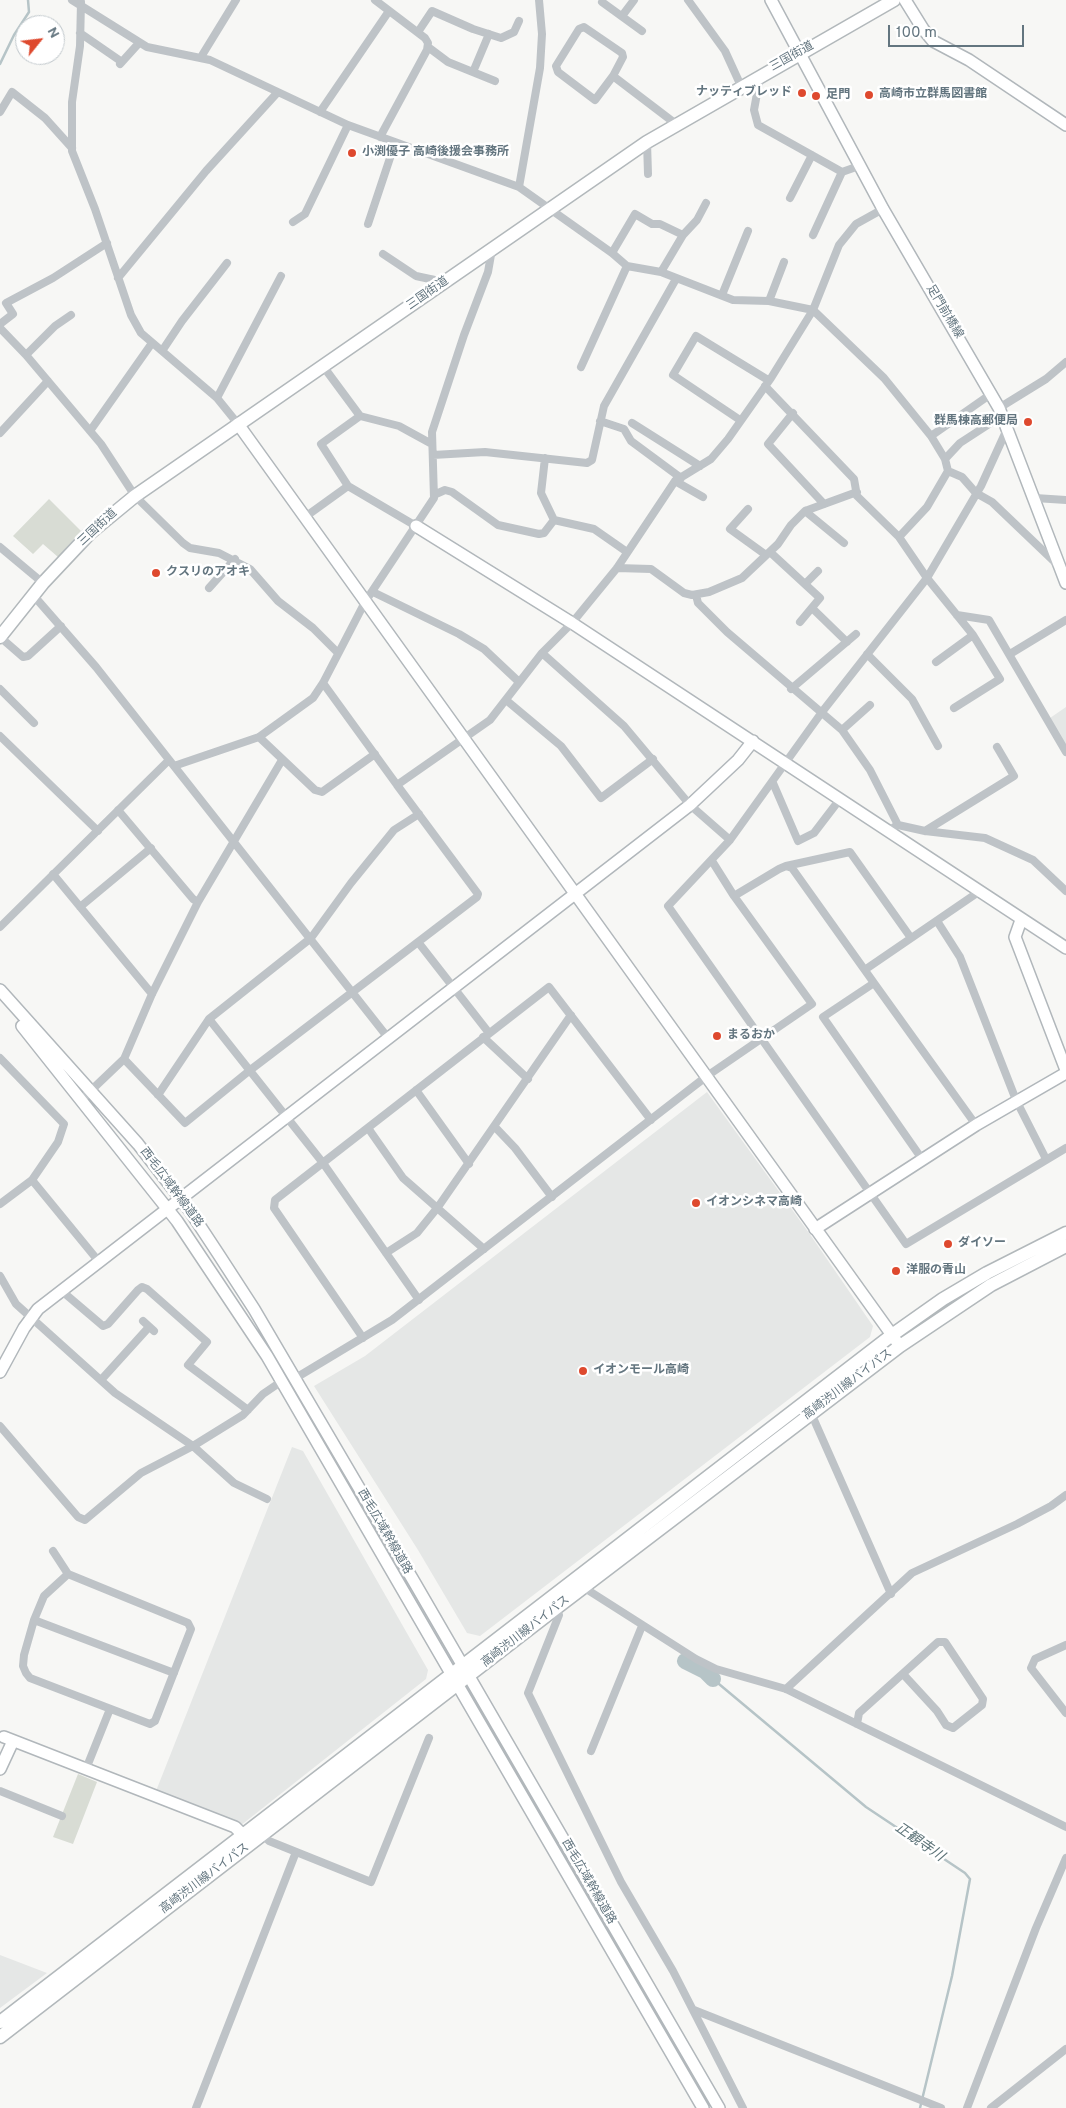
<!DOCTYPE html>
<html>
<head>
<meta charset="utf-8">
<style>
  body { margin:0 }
  #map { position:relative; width:1066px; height:2108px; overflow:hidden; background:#f7f7f5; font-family:Overpass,sans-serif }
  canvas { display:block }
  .north { position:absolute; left:15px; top:15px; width:50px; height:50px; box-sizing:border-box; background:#fff; border:1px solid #c1c8cc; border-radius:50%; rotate:61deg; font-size:14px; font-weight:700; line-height:20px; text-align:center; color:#63757f }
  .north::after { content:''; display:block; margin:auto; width:18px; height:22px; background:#de492e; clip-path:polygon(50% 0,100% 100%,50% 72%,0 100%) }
  .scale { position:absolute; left:888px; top:25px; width:136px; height:22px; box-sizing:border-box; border:2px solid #63757f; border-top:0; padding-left:6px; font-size:15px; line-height:18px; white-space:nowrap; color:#63757f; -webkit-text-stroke:4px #fff; paint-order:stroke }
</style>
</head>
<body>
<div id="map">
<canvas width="1066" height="2108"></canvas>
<div class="north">N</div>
<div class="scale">100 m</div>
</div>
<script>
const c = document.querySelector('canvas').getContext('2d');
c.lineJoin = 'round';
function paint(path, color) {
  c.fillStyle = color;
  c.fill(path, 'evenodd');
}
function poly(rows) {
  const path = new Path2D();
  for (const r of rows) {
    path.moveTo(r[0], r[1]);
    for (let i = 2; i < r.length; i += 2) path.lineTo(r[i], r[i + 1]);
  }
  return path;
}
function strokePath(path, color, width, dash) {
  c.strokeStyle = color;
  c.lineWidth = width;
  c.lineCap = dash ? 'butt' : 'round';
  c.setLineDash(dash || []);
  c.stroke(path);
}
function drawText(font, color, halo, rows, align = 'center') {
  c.font = font + ' Overpass,"Noto Sans JP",sans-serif';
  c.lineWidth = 5;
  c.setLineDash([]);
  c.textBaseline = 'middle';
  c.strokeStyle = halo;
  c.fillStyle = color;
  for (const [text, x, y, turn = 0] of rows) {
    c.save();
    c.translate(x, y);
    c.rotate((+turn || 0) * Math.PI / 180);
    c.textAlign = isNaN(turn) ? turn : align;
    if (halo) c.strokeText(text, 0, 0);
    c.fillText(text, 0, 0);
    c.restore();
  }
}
paint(poly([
  [1066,707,1066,746,1050,718],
  [707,1092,809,1233,873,1326,870,1337,480,1636,467,1633,418,1550,314,1386,365,1356],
  [292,1447,303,1451,428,1670,426,1679,240,1826,156,1791],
  [0,1955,47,1973,0,2008]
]), '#e5e7e6');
paint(poly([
  [49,499,81,531,58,557,43,544,33,554,13,536],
  [78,1774,97,1782,73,1844,53,1837]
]), '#d8dcd4');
strokePath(poly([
  [0,64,14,35,29,12,28,0],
  [713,1679,866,1807,965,1873,970,1879,952,1976,920,2108]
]), '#b6c4c7', 2.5);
strokePath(poly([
  [685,1661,705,1671,713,1679]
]), '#b6c4c7', 16);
const secondary = poly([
  [771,0,883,209,999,408,1066,583],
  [905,0,923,29,933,41,969,60,1066,125],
  [238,424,897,1342],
  [416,526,572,623,1066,948],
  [1021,920,1015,937,1066,1070],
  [0,990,138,1144,190,1211,219,1255,254,1309,416,1585,719,2108],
  [22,1026,177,1221,267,1356,703,2108],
  [815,1229,976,1125,1066,1073],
  [0,1372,24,1328,38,1309,690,805,738,760,753,741],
  [4,1737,235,1827,243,1835],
  [0,1769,13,1741]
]);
const primary = poly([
  [0,637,43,583,90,533,135,496,647,142,894,0],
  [0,2022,892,1335,943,1299,987,1273,1066,1233],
  [0,2037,555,1609,900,1346,991,1285,1066,1246]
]);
strokePath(secondary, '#b1b7bb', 14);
strokePath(primary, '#b2b8bb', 15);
strokePath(poly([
  [72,0,147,47,210,60,348,125,519,187,612,253,627,266,661,272,733,300,769,301,813,310,884,378,931,436,945,459,948,471,962,477,976,493,992,502,1058,565],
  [375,0,425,38,428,43,427,50,380,137],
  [688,0,725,51,741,86],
  [81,2,80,46,72,102,72,151,95,209,131,315,141,333,217,398,238,424],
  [602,2,642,31],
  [622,16,634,0],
  [418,32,432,11,473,29,501,38,514,32,519,21],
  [80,33,122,62],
  [428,47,448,62,495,81],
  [201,57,236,0],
  [120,64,139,43],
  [473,72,489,34],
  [613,76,623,57,622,53,584,27,579,29,556,66,558,72,595,100,613,76,676,124],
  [760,77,754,110,758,125,842,172,859,166],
  [0,112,12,92,45,118,72,148],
  [320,112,389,11],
  [647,142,648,174],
  [519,187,540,68,542,34,539,0],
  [790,198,812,155],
  [293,222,305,214,348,125],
  [368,224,395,143],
  [813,235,842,172],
  [612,253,635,214,652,224,660,224,683,235],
  [383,254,416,276,444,282],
  [661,272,683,235,697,220,706,203],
  [118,278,206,171,277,93],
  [722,295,748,231],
  [769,301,784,262],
  [0,324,13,314,6,303,53,278,107,243],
  [0,328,26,355,101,444,135,496,183,543,190,548,219,553,250,569,278,601,313,628,338,653],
  [162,351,182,321,227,263],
  [26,355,55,326,71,315],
  [323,366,360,416],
  [581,367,627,266],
  [765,386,854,479,857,496,899,537,927,578,973,635,1000,679,954,708],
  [217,398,281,276],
  [999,408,1046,379,1066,362],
  [793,413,768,444,824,504],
  [740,420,673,375,696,336,768,380],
  [600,421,624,429,631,441,681,478],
  [632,423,700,466],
  [1008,427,981,486,927,578,822,712,730,840,668,906,906,1244,1066,1148],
  [90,431,152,343],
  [0,433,48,381],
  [931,436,991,394],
  [433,455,485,452,587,463,592,460,604,406,676,279],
  [545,458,541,493,554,520],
  [945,459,960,443,1003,415],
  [675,481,703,497],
  [436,494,445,490,452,492,498,525,539,534,544,533,554,520,594,529,627,552],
  [1035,498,1066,500],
  [748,509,730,529,766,555],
  [805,511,844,543],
  [305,517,348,486],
  [416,526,348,486,321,444,360,416,399,426,430,443],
  [899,537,927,507,948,471],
  [0,547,43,583],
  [770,552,820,598,800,622],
  [617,568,651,569,684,593,692,595,709,592,742,578,778,544,791,525,805,511,857,492],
  [805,584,818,571],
  [209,588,235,559],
  [373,592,459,634,484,649,519,682],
  [696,595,698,603,727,632,842,730,870,770,898,825],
  [34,596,96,667,389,1039],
  [812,608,847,642],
  [957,615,989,620,1066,752],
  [0,637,23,657,28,656,61,626],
  [542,653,624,726,690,805,730,840],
  [867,654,912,699,938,746],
  [1010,654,1066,620],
  [936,662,973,635],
  [323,683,397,785],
  [0,689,34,723],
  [791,689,856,634],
  [506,700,561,746,601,798,653,759],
  [842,730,870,705],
  [0,736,98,831],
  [259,737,315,790,322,792,375,754],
  [174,766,259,737,313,698,323,683,365,602,434,498,432,432,464,335,488,272,492,249],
  [773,783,798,841,814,833,840,799],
  [118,810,193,899,198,902],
  [419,814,394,830,351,883,311,938,209,1019,323,1163,419,1300],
  [894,827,898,825,925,831,985,838,1033,860,1066,891],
  [925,831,1014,776,997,747],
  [786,866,850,852,911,938],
  [53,874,152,994],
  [734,896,779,869,786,866,792,868,874,983],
  [80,907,151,848],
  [937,921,960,957,1016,1100,1046,1159],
  [0,927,169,760],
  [418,942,489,1033],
  [866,969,980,891],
  [483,1037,528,1079],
  [0,1058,64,1124,58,1142,32,1180,0,1204],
  [124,1059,185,1123,249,1071,477,897,478,894,397,785,490,720,542,653,572,623,617,568,675,481,711,459,728,439,771,378,813,310,839,245,856,224,883,209],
  [416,1090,469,1164],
  [158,1095,209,1019],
  [81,1100,124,1059,152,994,198,902,282,760],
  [495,1127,515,1148,552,1197],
  [368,1128,403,1178,484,1249],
  [922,1159,823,1017,874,983,976,1125],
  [32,1180,100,1263],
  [386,1253,417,1233,438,1207,571,1015],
  [0,1276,16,1304,115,1393,193,1446,234,1483,267,1499],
  [63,1292,103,1326,108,1324,138,1290,142,1287,147,1289,207,1342,188,1365,248,1410],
  [143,1321,154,1331],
  [363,1338,274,1208,275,1200,549,987,651,1120],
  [294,1379,392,1320,707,1076,812,1004,734,896,712,861],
  [101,1380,149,1327],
  [811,1413,891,1594],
  [0,1426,78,1517,85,1520,141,1473,193,1446,243,1415,263,1394,282,1381],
  [53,1551,68,1574,188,1623,191,1629,155,1721,150,1724,30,1678,26,1673,23,1666,24,1655,34,1620,44,1596,68,1574],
  [583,1587,696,1659,716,1669,786,1689,1066,1827],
  [555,1609,559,1615,528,1693,621,1882,673,1971,743,2108],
  [34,1620,174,1673],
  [1066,1645,1035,1659,1031,1668,1066,1713],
  [786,1689,912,1573,1017,1524,1051,1506,1066,1495],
  [857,1724,859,1713,938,1642,945,1642,983,1699,982,1705,953,1728,946,1725,937,1711,903,1674],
  [591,1751,642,1626],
  [86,1769,110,1709],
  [0,1791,62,1816],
  [263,1835,269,1841,371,1882,429,1738],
  [694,2010,941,2108],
  [196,2108,296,1852],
  [967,2108,1036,1928,1066,1858],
  [991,2108,1066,2049]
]), '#bec3c7', 8);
strokePath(secondary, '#fff', 11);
strokePath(primary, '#fff', 12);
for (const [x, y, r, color] of [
  [802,93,5,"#de492e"],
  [869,95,5,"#de492e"],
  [816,96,5,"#de492e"],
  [352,153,5,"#de492e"],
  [1028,422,5,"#de492e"],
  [156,573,5,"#de492e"],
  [717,1036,5,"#de492e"],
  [696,1203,5,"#de492e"],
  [948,1244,5,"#de492e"],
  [896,1271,5,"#de492e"],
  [583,1371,5,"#de492e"]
]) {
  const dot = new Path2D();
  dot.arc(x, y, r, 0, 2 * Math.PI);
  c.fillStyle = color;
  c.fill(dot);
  strokePath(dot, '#fff', 2);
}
drawText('12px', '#63757f', '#fff', [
  ["三国街道",792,57,-29],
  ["三国街道",428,294,-35],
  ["足門前橋線",944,312,59],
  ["三国街道",98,528,-43],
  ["西毛広域幹線道路",171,1188,53],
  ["高崎渋川線バイパス",848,1385,-37],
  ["西毛広域幹線道路",384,1532,60],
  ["高崎渋川線バイパス",526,1632,-38],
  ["高崎渋川線バイパス",205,1879,-37],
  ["西毛広域幹線道路",588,1882,60]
]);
drawText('bold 12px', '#63757f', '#fff', [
  ["ナッティブレッド",792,93,"right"],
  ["高崎市立群馬図書館",879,95],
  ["足門",826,96],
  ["小渕優子 高崎後援会事務所",362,153],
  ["群馬棟高郵便局",1018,422,"right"],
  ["クスリのアオキ",166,573],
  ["まるおか",727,1036],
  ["イオンシネマ高崎",706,1203],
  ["ダイソー",958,1244],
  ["洋服の青山",906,1271],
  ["イオンモール高崎",593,1371]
], 'left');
drawText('italic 14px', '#5e7479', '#fff', [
  ["正観寺川",919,1843,35]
]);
</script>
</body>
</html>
